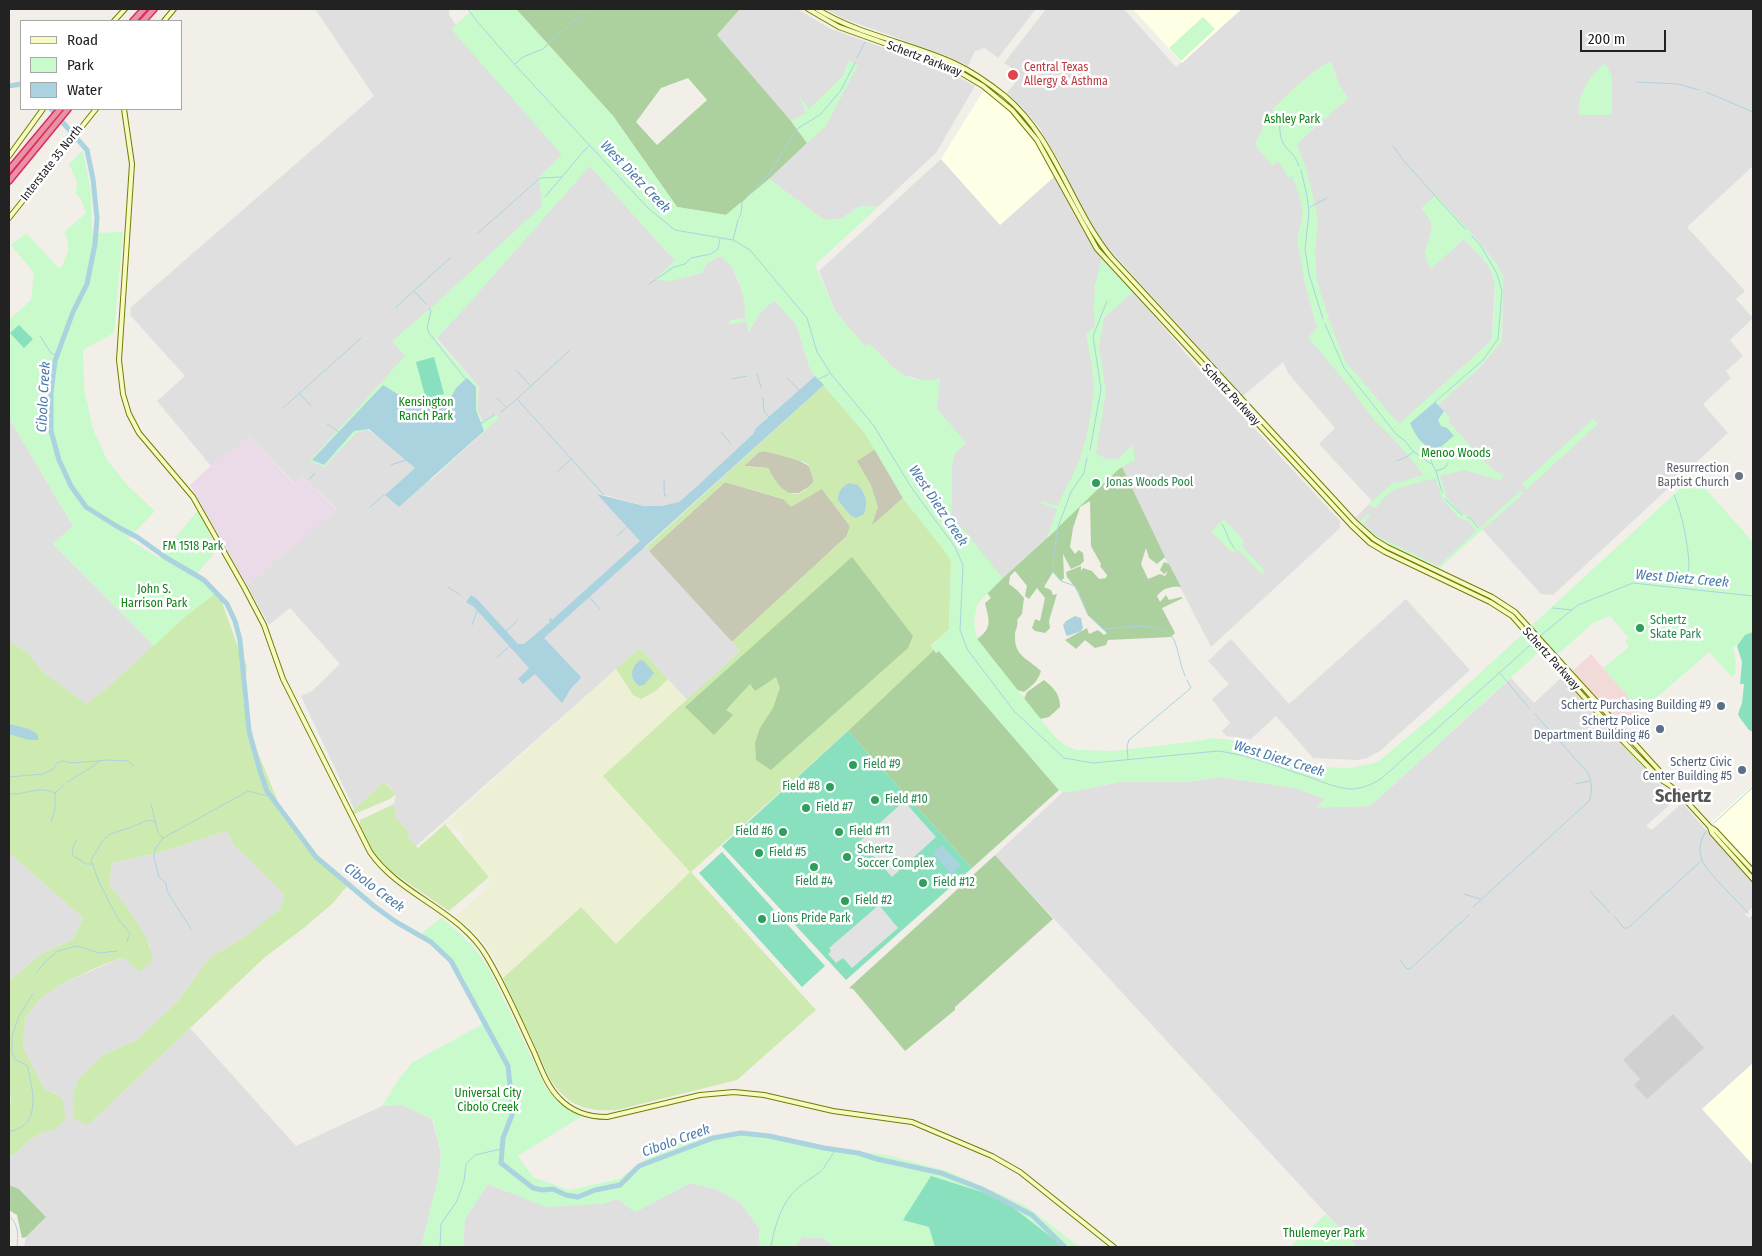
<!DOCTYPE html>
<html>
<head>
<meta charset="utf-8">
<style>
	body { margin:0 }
	#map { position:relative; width:1762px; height:1256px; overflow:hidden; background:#f2efe9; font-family:"Fira Sans Condensed",sans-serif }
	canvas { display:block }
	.frame { position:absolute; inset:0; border:10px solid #222; pointer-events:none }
	.legend { position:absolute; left:20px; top:20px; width:162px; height:90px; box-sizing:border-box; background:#fff; border:1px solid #a7a7a7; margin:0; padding:6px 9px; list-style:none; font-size:15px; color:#222 }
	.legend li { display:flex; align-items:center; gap:10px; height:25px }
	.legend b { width:25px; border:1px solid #a7a7a7 }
	.scale { position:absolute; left:1580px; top:30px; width:86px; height:22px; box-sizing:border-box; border:2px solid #222; border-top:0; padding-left:6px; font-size:15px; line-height:18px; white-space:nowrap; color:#222; -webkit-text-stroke:4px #fff; paint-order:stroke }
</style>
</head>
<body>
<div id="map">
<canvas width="1762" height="1256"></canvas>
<div class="frame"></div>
<ul class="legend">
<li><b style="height:6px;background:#f7fabf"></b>Road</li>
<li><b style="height:14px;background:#c8facc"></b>Park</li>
<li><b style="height:14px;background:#aad3df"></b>Water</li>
</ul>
<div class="scale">200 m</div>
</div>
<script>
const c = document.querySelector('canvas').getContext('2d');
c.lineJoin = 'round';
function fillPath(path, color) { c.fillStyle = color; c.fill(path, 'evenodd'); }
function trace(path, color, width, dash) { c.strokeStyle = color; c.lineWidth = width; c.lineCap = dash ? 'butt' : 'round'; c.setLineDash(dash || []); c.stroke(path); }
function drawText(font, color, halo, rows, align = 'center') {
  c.font = font + ' "Fira Sans Condensed",sans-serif'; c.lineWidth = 5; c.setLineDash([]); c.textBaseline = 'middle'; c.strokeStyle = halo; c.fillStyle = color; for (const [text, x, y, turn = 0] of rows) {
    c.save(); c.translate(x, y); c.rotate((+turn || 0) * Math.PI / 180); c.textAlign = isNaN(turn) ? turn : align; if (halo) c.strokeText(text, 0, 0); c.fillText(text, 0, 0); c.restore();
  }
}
fillPath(new Path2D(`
	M 315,9 L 449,9 L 449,15 L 456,25 L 451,29 L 572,146 L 675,261 L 655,280 L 707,263 L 720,256 L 728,261 L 734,271 L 744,295 L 746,318 L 729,321 L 747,321 L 749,331 L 761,312 L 774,300 L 796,324 L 809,366 L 815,376 L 756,428 L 753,434 L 693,491 L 679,502 L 661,506 L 644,506 L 609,496 L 598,494 L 740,651 L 687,700 L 640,648 L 416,846 L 409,839 L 408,831 L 396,818 L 394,804 L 396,794 L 385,782 L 354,809 L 301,696 L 312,691 L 340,664 L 290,608 L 269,625 L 247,585 L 337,509 L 302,476 L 295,484 L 250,437 L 230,453 L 228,451 L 211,466 L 157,401 L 185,376 L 130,315 L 131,307 L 374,96 ZM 429,329 L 479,387 L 477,409 L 486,430 L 431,480 L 389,443 L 350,419 Z
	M 740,9 L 797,9 L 831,29 L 940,68 L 975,86 L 936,153 L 878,207 L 860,206 L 841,219 L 824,220 L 769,179 L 807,143 L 791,121 L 717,35 Z
	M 824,9 L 1036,9 L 998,58 L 985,48 L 975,51 L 968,66 L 952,58 L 845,19 Z
	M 1046,9 L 1124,9 L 1176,67 L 1240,11 L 1239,9 L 1753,9 L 1753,166 L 1687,227 L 1745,291 L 1736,299 L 1753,318 L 1730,340 L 1743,356 L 1726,371 L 1731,378 L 1703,404 L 1728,433 L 1553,595 L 1541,594 L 1482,529 L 1439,568 L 1391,546 L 1364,527 L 1355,518 L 1372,501 L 1319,444 L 1335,428 L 1288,373 L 1283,362 L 1243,396 L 1109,249 L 1102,259 L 1095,287 L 1095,325 L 1133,292 L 1199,369 L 1340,521 L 1340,528 L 1211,647 L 1119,469 L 1047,538 L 1003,578 L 951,514 L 952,464 L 955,453 L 966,443 L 936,409 L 940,379 L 925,381 L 903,375 L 892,367 L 869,343 L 865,347 L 835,311 L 819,271 L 941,159 L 1000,225 L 1063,168 L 1039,127 L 1023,108 L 1007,93 L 1019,78 L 1019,73 L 1004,63 ZM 1331,61 L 1338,83 L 1348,98 L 1273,165 L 1255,145 L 1264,126 L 1276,106 L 1318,69 ZM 1421,208 L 1475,237 L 1498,266 L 1503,278 L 1502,341 L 1481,366 L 1438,405 L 1450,418 L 1424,475 L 1407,453 L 1389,434 L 1490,342 L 1492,337 L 1495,283 L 1491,271 L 1485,261 L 1464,239 L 1429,265 L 1425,253 L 1432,229 L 1432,224 L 1429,216 Z
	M 9,418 L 73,526 L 53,544 L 154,646 L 106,689 L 86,705 L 44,673 L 26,651 L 9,641 Z
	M 1406,599 L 1470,670 L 1380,751 L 1367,758 L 1358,760 L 1313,758 L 1276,716 L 1251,739 L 1226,736 L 1222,731 L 1230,723 L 1212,699 L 1229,684 L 1208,661 L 1231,639 L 1289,704 Z
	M 1562,677 L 1661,786 L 1676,799 L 1646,826 L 1652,830 L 1682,803 L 1753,882 L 1753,907 L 1745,914 L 1749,918 L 1753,915 L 1753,1063 L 1703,1109 L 1753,1165 L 1753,1247 L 1357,1247 L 995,855 L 1063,792 L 1075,791 L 1119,782 L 1185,782 L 1221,777 L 1295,788 L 1325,799 L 1317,807 L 1370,806 L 1511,678 L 1534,703 Z
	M 227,831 L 235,847 L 245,855 L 284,894 L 284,899 L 281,909 L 243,938 L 209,958 L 178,1001 L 137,1040 L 103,1055 L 88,1125 L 190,1028 L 296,1146 L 382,1106 L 402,1105 L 432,1119 L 441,1153 L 439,1175 L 421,1247 L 24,1247 L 26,1237 L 46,1217 L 19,1189 L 9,1185 L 9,1157 L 18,1152 L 29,1140 L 41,1133 L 54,1130 L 58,1094 L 45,1090 L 23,1047 L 25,1018 L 42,997 L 63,983 L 121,958 L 126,959 L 151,948 L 136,921 L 109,884 L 112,863 L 158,853 Z
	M 9,853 L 83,918 L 73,939 L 40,955 L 9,981 Z
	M 690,1183 L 716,1189 L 741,1203 L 759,1228 L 760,1247 L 463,1247 L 465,1219 L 488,1184 L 505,1191 L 581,1204 L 601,1204 L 618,1199 L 635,1212 Z
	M 802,1237 L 823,1238 L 835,1247 L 795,1247 Z`), '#e0dfdf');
fillPath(new Path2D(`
	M 1591,654 L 1641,711 L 1623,727 L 1573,671 Z`), '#f2dad9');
fillPath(new Path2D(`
	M 250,437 L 294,484 L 302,476 L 337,510 L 247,585 L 190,485 L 228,450 L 230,453 Z`), '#ebdbe8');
fillPath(new Path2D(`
	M 1133,9 L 1239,9 L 1240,10 L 1182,63 Z
	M 985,92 L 1004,106 L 1022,125 L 1041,151 L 1054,177 L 1000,225 L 941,159 L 982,93 Z
	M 1753,785 L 1753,866 L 1712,822 Z
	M 1753,1063 L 1753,1165 L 1702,1109 Z`), '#ffffe5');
fillPath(new Path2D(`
	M 1673,1014 L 1704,1048 L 1647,1099 L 1634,1085 L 1640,1079 L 1623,1060 Z`), '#d0d0d0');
fillPath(new Path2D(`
	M 875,449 L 903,498 L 872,526 L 856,461 Z
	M 765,451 L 796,459 L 809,466 L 814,481 L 810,486 L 799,493 L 788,493 L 776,484 L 768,468 L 744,466 L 759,452 Z
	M 725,482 L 783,499 L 822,489 L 850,526 L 847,536 L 732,642 L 649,551 Z`), '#c7c7b4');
fillPath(new Path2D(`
	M 616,669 L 633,695 L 656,691 L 668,679 L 687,700 L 690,872 L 616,944 L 581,907 L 503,978 L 490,951 L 481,939 L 456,916 L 488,887 L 484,887 L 492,879 L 463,849 L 465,844 L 461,833 L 449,824 L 445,824 Z`), '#eef0d5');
fillPath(new Path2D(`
	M 824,385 L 864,432 L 875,449 L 857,461 L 871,485 L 878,507 L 872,525 L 903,498 L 947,554 L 951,562 L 949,630 L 931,645 L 935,650 L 848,731 L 691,872 L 816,1010 L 737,1080 L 617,1110 C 585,1112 568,1106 550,1079 L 503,978 L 581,907 L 616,944 L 690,872 L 603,776 L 740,651 L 732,642 L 847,536 L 850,526 L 822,489 L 791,507 L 783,499 L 725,482 L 649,551 L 646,547 ZM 765,451 L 804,462 L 809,465 L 814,481 C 794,507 779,489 768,468 L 744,466 L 759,452 Z
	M 218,591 L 239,650 L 247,666 L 243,701 L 254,743 L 283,814 L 300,840 L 318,860 L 348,885 L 333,903 L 305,927 L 264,958 L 88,1125 L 74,1119 L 73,1094 L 80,1077 L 103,1055 L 137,1040 L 178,1001 L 209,958 L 243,938 L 280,909 L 284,899 L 284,894 L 245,855 L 235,847 L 227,831 L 158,853 L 112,863 L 109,884 C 126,907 149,932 153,961 L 139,972 L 126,959 L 121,958 L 100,966 L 63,983 L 42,997 L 25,1018 L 23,1047 L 45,1090 C 66,1096 64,1101 65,1120 L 54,1130 L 41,1133 L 29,1140 L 18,1152 L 9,1157 L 9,1105 L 11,1102 L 9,1092 L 9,981 L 40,955 L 73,939 L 83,918 L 9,853 L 9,641 L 26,651 L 44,673 L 86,704 L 106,689 L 182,619 Z
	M 640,648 L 668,679 L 656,691 L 641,699 L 633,695 L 616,669 Z
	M 384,782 L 396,794 L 390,799 L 357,813 L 354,814 L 352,811 Z
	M 394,804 L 396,818 L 408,831 L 409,839 L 418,848 L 445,824 L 489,877 L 449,911 L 392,872 L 391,873 C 380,862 357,835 360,820 Z`), '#cdebb0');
fillPath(new Path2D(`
	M 516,9 L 740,9 L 717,35 L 791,121 L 807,143 L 769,179 L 726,215 L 677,207 L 613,116 ZM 688,78 L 707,100 L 657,145 L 636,122 L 661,88 Z
	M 1134,453 L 1136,460 L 1122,467 L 1165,557 L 1157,564 L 1149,558 L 1146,548 L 1141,564 L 1148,579 L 1160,574 L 1165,576 L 1168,571 L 1164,574 L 1160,570 L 1164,562 L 1169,564 L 1181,587 C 1171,586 1163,588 1157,596 L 1160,602 L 1166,595 L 1169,600 L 1181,597 L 1183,598 L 1162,608 L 1175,633 L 1171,637 L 1108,640 L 1106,645 L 1095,648 L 1085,640 L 1076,649 L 1065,640 L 1087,628 L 1089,634 L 1098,630 L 1104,635 L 1107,633 L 1088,615 L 1078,591 L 1067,577 L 1066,572 L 1081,566 L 1081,571 L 1083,568 L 1092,571 L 1099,579 L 1106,578 L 1107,575 L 1100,566 L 1101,564 L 1091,546 L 1090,501 L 1080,507 L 1073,528 L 1070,547 L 1075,554 L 1079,550 L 1083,553 L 1084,561 L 1080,565 L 1071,569 L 1063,554 L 1064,578 L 1061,581 L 1053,572 L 1044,587 L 1051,590 L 1053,595 L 1057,594 L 1049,621 L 1050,628 L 1045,633 L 1035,631 L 1032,628 L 1035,619 L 1040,621 L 1045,598 L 1037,588 L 1029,599 L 1025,596 L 1027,586 L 1015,571 L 1010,576 L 1009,584 L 1018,591 L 1024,598 L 1022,614 L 1017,620 C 1019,626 1015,629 1015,635 C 1014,656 1027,658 1041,671 C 1038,681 1032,686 1024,692 L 1017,690 L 977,639 C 993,628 989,620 985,603 L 991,598 L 987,593 L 977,604 L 920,480 L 951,514 L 1003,578 L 1057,529 L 1092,484 Z
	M 852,557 L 913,636 L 908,648 L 771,770 L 756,760 L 755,743 L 760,728 L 773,708 L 780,688 L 776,677 L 755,691 L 750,684 L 726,710 L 733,715 L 714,735 L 685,707 Z
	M 934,650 L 936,653 L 939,651 L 1059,790 L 972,868 L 848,731 Z
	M 1044,680 C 1054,688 1060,694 1060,707 L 1049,717 L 1040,719 L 1024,699 L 1027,692 Z
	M 995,855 L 1053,919 L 955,1007 L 955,1010 L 905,1051 L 853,989 L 849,988 Z
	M 9,1185 L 19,1189 L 46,1217 L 26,1237 L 22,1238 L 17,1215 L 9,1210 Z`), '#add19e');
fillPath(new Path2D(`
	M 474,9 L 516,9 L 613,116 L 677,207 L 726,215 L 769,179 L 824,220 L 841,219 L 860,206 L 878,207 L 815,265 L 835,311 L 865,346 L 869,343 C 892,367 903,385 940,379 L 937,409 L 966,443 L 955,453 L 952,464 L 951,514 L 1003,578 L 977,604 L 974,622 L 977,639 L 1055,737 L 1065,745 L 1076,750 L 1113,751 L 1191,742 L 1213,738 L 1231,740 L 1320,767 L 1351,768 L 1378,762 L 1441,709 L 1694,476 L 1753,542 L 1753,632 C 1744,635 1741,645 1733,647 L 1736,662 L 1735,674 L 1732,677 L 1709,652 L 1641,711 L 1603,668 L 1629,647 L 1625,642 L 1629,638 L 1610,616 L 1593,623 L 1558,654 L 1553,649 L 1540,651 L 1370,806 L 1316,808 L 1325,799 L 1295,788 L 1221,777 L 1185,782 L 1119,782 L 1075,791 L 1063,792 L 1059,790 L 939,651 L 936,653 L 931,646 L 949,629 L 951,562 L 947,554 L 903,498 L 864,432 L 815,376 L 809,366 L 796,324 L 774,300 L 761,312 L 748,332 L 747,321 L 729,325 L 729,321 L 746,318 C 744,296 740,269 720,256 L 707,263 L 702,273 L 671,281 L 654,280 L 675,261 L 590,166 L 457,317 C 449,323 444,332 436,339 L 478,386 L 477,409 L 482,422 L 497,415 L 499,418 L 399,507 L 385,495 L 415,468 L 369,429 L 356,433 L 324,467 L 310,461 L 405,356 L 392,341 L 433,306 L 542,206 L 539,176 L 562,155 L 451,29 Z
	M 1203,17 L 1215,29 L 1181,61 L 1169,48 Z
	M 848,61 L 858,65 L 826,126 L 807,143 L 791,121 L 806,113 L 798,95 L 809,109 L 843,76 Z
	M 1331,61 L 1338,83 L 1348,98 L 1297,144 L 1307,171 L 1318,219 L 1315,252 L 1317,281 L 1330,322 L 1345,361 L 1399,424 L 1490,342 L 1492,337 C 1493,317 1499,286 1490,269 C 1484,258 1473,248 1464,239 L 1431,269 C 1414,241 1447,235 1421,208 L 1436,195 L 1475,237 L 1498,266 L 1503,278 L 1502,341 L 1481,366 L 1438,405 L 1450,418 L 1448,421 L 1491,468 L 1504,476 L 1500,480 L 1464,470 L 1440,476 L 1447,498 L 1462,514 L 1469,516 L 1480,528 L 1520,491 L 1523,494 L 1438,569 C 1411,555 1380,545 1359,522 L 1367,515 L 1371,514 L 1363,524 L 1379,537 L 1438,566 L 1476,531 L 1467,520 L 1459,518 L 1443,500 L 1435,478 L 1396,489 L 1388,494 L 1375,508 L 1368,505 L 1395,481 L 1397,483 L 1423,475 L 1423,474 L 1395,440 L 1374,420 L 1353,391 L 1308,337 L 1318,327 L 1315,322 L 1305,284 L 1297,239 L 1303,214 L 1299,195 L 1292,176 L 1289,178 L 1278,161 L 1272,165 L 1255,145 C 1261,135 1264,123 1271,113 C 1281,97 1314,70 1331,61 Z
	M 1605,63 L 1612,76 L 1612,115 L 1579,115 C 1578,92 1589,77 1605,63 Z
	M 83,150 L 91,192 L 92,233 L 123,232 L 114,333 L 83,350 L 84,388 L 93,429 L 107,460 L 129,487 L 155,511 L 128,539 L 159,558 L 198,510 L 217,550 L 194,577 L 218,591 L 182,619 L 154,646 L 53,544 L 73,526 L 9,418 L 9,320 L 31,300 L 34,273 L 11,245 L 26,233 L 60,269 C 67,257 72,245 64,232 L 86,213 L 82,201 L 76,194 L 77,182 L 69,164 Z
	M 1102,259 L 1133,292 L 1104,318 L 1099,347 L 1106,391 L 1096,454 L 1108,459 L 1118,459 L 1132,445 L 1136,460 L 1119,469 L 1047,538 L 1057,509 L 1041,503 L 1041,501 L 1058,506 C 1063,492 1071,481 1076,468 C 1085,448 1092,415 1093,393 C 1094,373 1090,354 1086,335 L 1095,325 C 1092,302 1095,281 1102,259 Z
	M 1593,419 L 1598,424 L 1526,490 L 1522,484 Z
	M 1224,519 L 1244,541 L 1242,546 L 1265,571 L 1261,574 L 1238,549 L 1233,553 L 1211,532 Z
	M 441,918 C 461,933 474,946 488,967 L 546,1088 L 560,1104 L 582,1116 L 518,1156 L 533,1177 L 569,1190 L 619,1179 L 644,1160 L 657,1153 L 670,1141 L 726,1134 L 799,1140 L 836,1149 L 887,1155 L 947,1171 L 989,1189 L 1026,1206 L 1076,1244 L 1083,1247 L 835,1247 L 823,1238 L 802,1237 L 795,1247 L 760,1247 L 759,1228 L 741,1203 L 716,1189 L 690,1183 L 635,1212 L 618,1199 L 601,1204 L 546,1207 L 488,1184 L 465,1219 L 463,1247 L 421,1247 L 439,1175 L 441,1153 L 433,1119 L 402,1105 L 382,1106 L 400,1077 L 413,1062 L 485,1023 L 464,978 L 443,951 L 422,933 Z
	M 1326,1214 L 1357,1247 L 1290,1247 Z`), '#c8facc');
fillPath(new Path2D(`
	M 19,325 L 33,339 L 24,348 L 10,333 Z
	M 434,357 L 444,394 L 426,399 L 416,362 Z
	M 1753,632 L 1753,732 L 1749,730 L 1740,718 L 1738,714 L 1742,703 L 1744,684 L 1740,684 L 1742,662 L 1737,646 L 1745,635 Z
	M 848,731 L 972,868 L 846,980 L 722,846 Z
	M 722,852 L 825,966 L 802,987 L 699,873 Z
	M 931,1176 L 982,1192 L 1011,1206 L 1064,1247 L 935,1247 L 929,1227 L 903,1220 Z`), '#88e0be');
fillPath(new Path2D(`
	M 904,801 L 936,837 L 892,877 L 860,841 Z
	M 879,905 L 898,928 L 852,968 L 843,958 L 836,963 L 828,954 L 831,951 L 829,948 Z`), '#e2e2e2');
fillPath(new Path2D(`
	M 815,376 L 824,385 L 544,638 L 581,677 C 579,681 576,683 572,687 C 568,692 566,698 562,703 L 535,674 L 523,684 L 518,679 L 529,668 L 474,607 L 466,602 L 471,595 L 477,599 L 518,644 L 524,644 L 550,622 L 549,619 L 551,618 L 552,620 L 640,541 L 597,494 L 644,506 L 661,506 L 679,502 L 693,490 L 753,434 L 756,428 Z
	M 467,378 L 476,387 L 476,410 L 484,431 L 399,507 L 385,495 L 415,468 L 369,429 L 354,431 L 324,465 L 312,460 L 383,385 L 404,398 L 414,398 L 425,405 L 450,399 L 456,388 Z
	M 1435,402 L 1444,411 L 1438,420 L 1441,426 L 1447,428 L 1454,436 C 1449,439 1444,446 1438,448 C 1425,452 1414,433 1410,423 Z
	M 849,483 L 858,485 C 866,494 868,502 864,514 L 856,518 L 850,515 L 838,500 C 838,491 842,487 849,483 Z
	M 1075,616 L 1081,618 L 1083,628 L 1081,631 L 1068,636 L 1066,635 L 1063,625 L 1066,621 Z
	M 640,660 L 644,661 L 654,673 L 644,685 L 639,686 C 629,678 630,668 640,660 Z
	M 9,724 L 29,729 L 37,734 L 39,740 L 29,740 L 9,734 Z
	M 942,845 L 961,866 L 951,874 L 933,853 Z`), '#aad3df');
trace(new Path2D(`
	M 468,9 L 475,19 L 515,65 L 648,208 L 675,230 L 733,240 L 750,250 L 807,318 L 817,352 L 831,374 L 874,426 L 911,487 L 955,547 L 963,565 L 960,630 L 967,649 L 1014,711 L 1064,758 L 1093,763 L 1218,751 C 1250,755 1281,768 1312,778 C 1325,783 1339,789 1353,789 C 1364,788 1373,784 1382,778 L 1537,639
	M 857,58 L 865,42
	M 515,64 L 523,57 L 543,49 L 587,9
	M 1637,82 L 1678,84 L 1699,90
	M 1706,92 L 1753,112
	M 1280,113 C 1280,124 1278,137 1285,146 C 1292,155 1294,153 1299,166
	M 1393,146 L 1404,161 L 1465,229
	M 1301,170 L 1307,196 L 1309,213 L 1305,249 L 1309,274 L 1323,319
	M 545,197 L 582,153 L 589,146
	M 1310,207 L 1327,198
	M 739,218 L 741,214 L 742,202 L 769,174 L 797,129 L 821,114 L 841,90 L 855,63
	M 478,233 L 540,178 L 561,177
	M 733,240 L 738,220
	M 649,284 L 674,267 L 685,264 L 691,258 L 711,254 L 718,249 L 720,239
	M 415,292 L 426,304
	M 396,307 L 450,258
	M 429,308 L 431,311 L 427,328 L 429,333 L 467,381
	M 1325,324 L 1344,368 L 1396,434 L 1405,441 L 1413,451 L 1431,464
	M 40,336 L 51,353 L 57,356
	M 517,371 L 530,385
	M 757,374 L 761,387
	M 787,378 L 799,390
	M 732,379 L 747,376
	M 819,379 L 829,374
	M 300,394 L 311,406
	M 497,398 L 506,407
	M 518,398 L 569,351
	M 763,398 L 764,411 L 769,417
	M 1435,402 L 1483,360 L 1498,339 L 1502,291 L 1497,274 L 1492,265 L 1481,246 L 1472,236
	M 283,408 L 361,338
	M 501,412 L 517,399 L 604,495
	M 480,423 L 482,423 L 494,415
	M 327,424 L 339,432
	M 721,432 L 731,444
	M 1432,447 L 1431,460 L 1433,466
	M 1090,450 L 1101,389 L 1093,336 L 1107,301
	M 1460,455 L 1471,450
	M 1087,458 L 1084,473 L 1071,492 L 1058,527 L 1054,553 L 1053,572 L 1061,581 L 1075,586 L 1088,615 L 1103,629 C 1122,628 1166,619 1175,642 C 1179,653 1180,665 1185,676
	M 1397,461 L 1408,456 L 1413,452
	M 391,465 L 406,460
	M 1434,467 L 1436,471 L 1442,492
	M 1436,471 L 1445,468 L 1448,463
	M 557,472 L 571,459
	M 310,479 L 315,473
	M 664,479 C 665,485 663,490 665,496 L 667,496
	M 1674,495 C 1682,513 1688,544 1689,564 C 1689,571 1686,580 1686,587
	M 1445,499 L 1462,515
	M 370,507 L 384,495
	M 1467,517 L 1470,518 L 1478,528
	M 1222,524 C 1227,532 1228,541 1235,549
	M 617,536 L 628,526
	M 448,587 L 460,595
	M 589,597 L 600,609
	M 1553,608 L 1572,610
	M 472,625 L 477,611
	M 506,631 L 517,621
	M 1540,636 L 1578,605 L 1633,583 L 1753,596
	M 497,657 L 510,646
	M 1499,672 L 1529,708
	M 1128,759 L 1127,746 L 1129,740 L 1191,688 L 1187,680
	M 9,777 L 43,774 L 53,769 L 57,763 L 63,761 L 72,763 L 109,760 L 128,761 L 134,766
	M 68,782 C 79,774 90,769 100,761
	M 1575,784 L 1589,781
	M 9,794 C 28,795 36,785 55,793 L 64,785
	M 151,804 L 158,833 L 163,838 L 248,791 L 272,797
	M 51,822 L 55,809 L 55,793
	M 1714,823 L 1753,787
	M 1707,830 C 1700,838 1698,850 1702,860 C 1707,873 1738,901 1748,913
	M 163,838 L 155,849 L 154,858 L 159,877 L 166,883 L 167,891 L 191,929
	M 76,840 L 72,851 L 73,856 L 86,864 L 91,864
	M 1590,891 L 1610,913
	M 1464,894 L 1480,899
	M 1473,907 L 1589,801 C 1593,790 1592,783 1588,773 L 1535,714
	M 1614,916 L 1624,928 L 1628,928 L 1702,860
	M 1751,917 L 1753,919
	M 127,942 L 130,933 L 118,919 L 99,882 L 91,860 L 104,839 L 110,834 L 132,827 L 148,820 L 156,822
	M 1400,960 L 1407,969 L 1410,969 L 1469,915
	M 37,972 L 46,961 L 58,951 L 77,946 L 99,953 L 117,951
	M 9,1130 L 13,1131 C 18,1129 24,1126 27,1122 C 38,1109 31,1080 27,1065 L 16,1060 L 12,1053 L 12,1036 L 19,1016 L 33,994
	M 823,1169 L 836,1149
	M 9,1216 C 19,1224 18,1235 17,1247
	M 440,1247 L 441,1224 L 457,1201 L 464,1181 L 466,1164 L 475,1155 L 501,1149
	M 771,1247 C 774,1228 782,1200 799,1187 C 806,1181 814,1177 821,1171`), '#aad3df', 1);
trace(new Path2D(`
	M 9,86 L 21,84
	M 51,109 L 87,150 L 93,179 L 97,218 L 95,244 L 87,284 L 73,312 L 55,361 L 51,393 L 51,431 L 59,460 L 71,486 L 86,507 L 118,527 L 137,537 L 165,557 L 204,580 L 227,604 L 235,621 L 240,640 L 249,731 L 260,771 L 267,791 L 316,857 L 374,906 L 396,922 L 431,942 L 451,961 L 508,1066 L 512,1104 L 512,1115 L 503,1138 L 501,1163 L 533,1188 L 543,1190 L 553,1189 L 566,1195 L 578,1197 L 595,1190 L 620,1185 L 639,1166 L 713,1138 L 741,1133 L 769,1136 L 824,1148 L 858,1153 L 877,1159 L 941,1173 L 982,1189 L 1032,1215 L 1065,1247`), '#aad3df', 5);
const secondary = new Path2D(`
	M 808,9 L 839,27 L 951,67 L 983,86 L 1012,110 L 1037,140 L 1097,249 L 1351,525 L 1370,543 L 1385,552 L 1490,602 L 1512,616 L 1623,741 L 1661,780 L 1668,784 L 1678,792 L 1710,827 L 1715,830 L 1753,871
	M 817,9 C 859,35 910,43 954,63 C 973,72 990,84 1005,96 C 1056,139 1070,207 1111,257 L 1355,522 L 1374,539 L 1387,547 L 1492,597 L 1515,612 L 1665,777 L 1668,784
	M 114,21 L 125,9
	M 164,21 L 174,9
	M 124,109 L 132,164 L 119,360 L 123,394 L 129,414 L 139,433 L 193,497 L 244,587 L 264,625 L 283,679 L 370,852 C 400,896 460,910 487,957 C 505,987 519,1020 534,1052 C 541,1068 547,1086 559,1098 C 572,1112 589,1117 607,1117 L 700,1095 L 734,1092 L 764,1095 L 833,1111 L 912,1122 L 992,1156 L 1020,1172 L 1114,1247
	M 9,156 L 43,109
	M 9,218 L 96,109
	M 1710,827 L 1712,833 L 1753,879`);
const highway = new Path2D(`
	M 133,21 L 144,9
	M 143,21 L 154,9
	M 9,170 L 60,109
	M 9,181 L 68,109`);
trace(secondary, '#707d05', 6);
trace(highway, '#dc2a67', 8);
trace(secondary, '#f7fabf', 4);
trace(highway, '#e892a2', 5);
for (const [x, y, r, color] of [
	[1013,75,6,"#e0444e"],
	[1739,476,5,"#6b7280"],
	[1096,483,5,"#2e9e5b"],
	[1640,628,5,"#2e9e5b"],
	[1721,706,5,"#5c6f8a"],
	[1660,729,5,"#5c6f8a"],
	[853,765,5,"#2e9e5b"],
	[1742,770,5,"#5c6f8a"],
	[830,787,5,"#2e9e5b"],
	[875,800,5,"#2e9e5b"],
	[806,808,5,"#2e9e5b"],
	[783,832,5,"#2e9e5b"],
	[839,832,5,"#2e9e5b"],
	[759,853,5,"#2e9e5b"],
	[847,857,5,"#2e9e5b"],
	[814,867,5,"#2e9e5b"],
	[923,883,5,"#2e9e5b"],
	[845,901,5,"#2e9e5b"],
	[762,919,5,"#2e9e5b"]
]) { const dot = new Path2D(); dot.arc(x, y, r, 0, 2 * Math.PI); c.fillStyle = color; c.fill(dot); trace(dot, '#fff', 2); }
drawText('12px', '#222', '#fff', [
	["Schertz Parkway",924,59,21],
	["Interstate 35 North",52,163,-52],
	["Schertz Parkway",1231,395,47],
	["Schertz Parkway",1551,659,48]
]);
drawText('12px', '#be3a42', '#fff', [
	["Central Texas",1024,68],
	["Allergy & Asthma",1024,82]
], 'left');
drawText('12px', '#0c8416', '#fff', [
	["Ashley Park",1292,120],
	["Kensington",426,403],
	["Ranch Park",426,417],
	["Menoo Woods",1456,454],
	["FM 1518 Park",193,547],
	["John S.",154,590],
	["Harrison Park",154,604],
	["Universal City",488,1094],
	["Cibolo Creek",488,1108],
	["Thulemeyer Park",1324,1234]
]);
drawText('12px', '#5b616d', '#fff', [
	["Resurrection",1729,469],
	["Baptist Church",1729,483]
], 'right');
drawText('12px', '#27864d', '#fff', [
	["Jonas Woods Pool",1106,483],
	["Schertz",1650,621],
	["Skate Park",1650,635],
	["Field #9",863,765],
	["Field #8",820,787,"right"],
	["Field #10",885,800],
	["Field #7",816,808],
	["Field #6",773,832,"right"],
	["Field #11",849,832],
	["Schertz",857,850],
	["Soccer Complex",857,864],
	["Field #5",769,853],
	["Field #4",814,882,"center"],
	["Field #12",933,883],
	["Field #2",855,901],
	["Lions Pride Park",772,919]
], 'left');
drawText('12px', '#4e5e75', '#fff', [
	["Schertz Purchasing Building #9",1711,706],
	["Schertz Police",1650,722],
	["Department Building #6",1650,736],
	["Schertz Civic",1732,763],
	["Center Building #5",1732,777]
], 'right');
drawText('italic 14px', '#4a7aab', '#fff', [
	["West Dietz Creek",635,177,46],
	["Cibolo Creek",44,397,-87],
	["West Dietz Creek",938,506,56],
	["West Dietz Creek",1682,579,5],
	["West Dietz Creek",1279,759,17],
	["Cibolo Creek",374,888,37],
	["Cibolo Creek",676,1141,-20]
]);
drawText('bold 18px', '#555', '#fff', [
	["Schertz",1683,797]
]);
</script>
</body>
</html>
